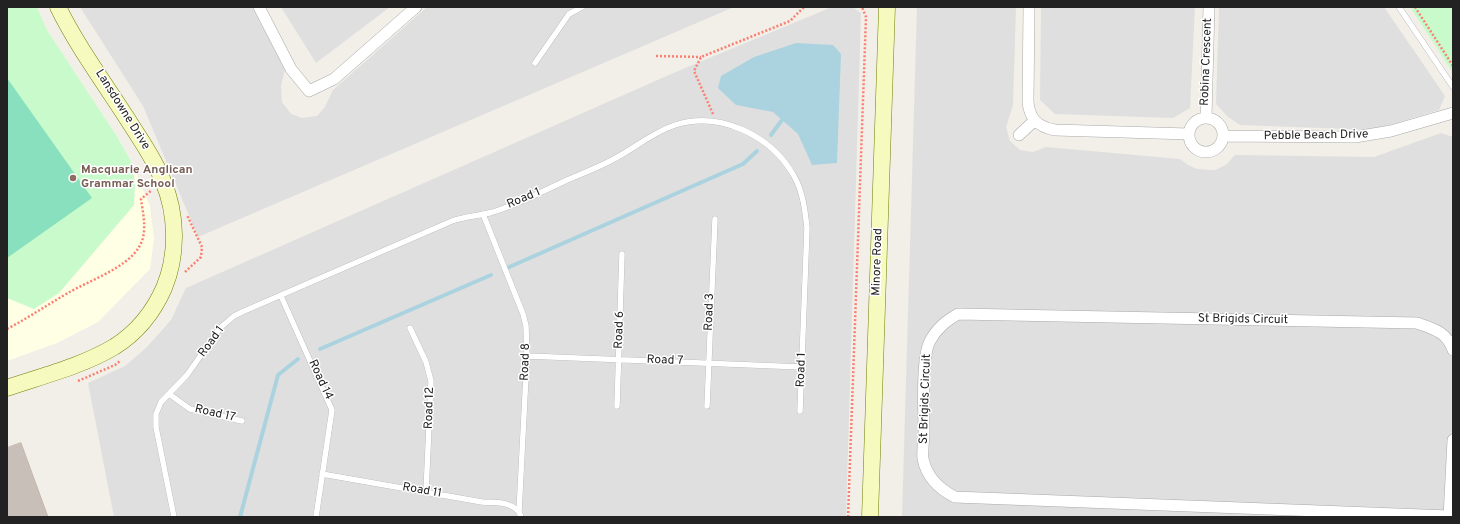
<!DOCTYPE html>
<html>
<head>
<meta charset="utf-8">
<style>
	body { margin:0 }
	#map { position:relative; width:1460px; height:524px; overflow:hidden; background:#f2efe9; font-family:Overpass,sans-serif }
	canvas { display:block }
	.frame { position:absolute; inset:0; border:8px solid #222; pointer-events:none }
</style>
</head>
<body>
<div id="map">
<canvas width="1460" height="524"></canvas>
<div class="frame"></div>
</div>
<script>
const c = document.querySelector('canvas').getContext('2d');
c.lineJoin = 'round';
function fillPath(path, color) { c.fillStyle = color; c.fill(path, 'evenodd'); }
function trace(path, color, width, dash) { c.strokeStyle = color; c.lineWidth = width; c.lineCap = dash ? 'butt' : 'round'; c.setLineDash(dash || []); c.stroke(path); }
function drawText(font, color, halo, rows, align = 'center') {
  c.font = font + ' Overpass,sans-serif'; c.lineWidth = 3; c.setLineDash([]); c.textBaseline = 'middle'; c.strokeStyle = halo; c.fillStyle = color; for (const [text, x, y, turn = 0] of rows) {
    c.save(); c.translate(x, y); c.rotate((+turn || 0) * Math.PI / 180); c.textAlign = isNaN(turn) ? turn : align; if (halo) c.strokeText(text, 0, 0); c.fillText(text, 0, 0); c.restore();
  }
}
fillPath(new Path2D(`
	M 80,7 L 252,7 L 285,69 L 281,86 L 282,102 L 291,114 L 302,118 L 317,116 L 325,107 L 333,90 L 427,7 L 734,7 L 198,237 L 143,106 Z
	M 281,7 L 390,7 L 316,63 Z
	M 832,7 L 852,7 L 861,13 L 846,517 L 114,517 L 88,383 L 125,366 L 146,348 L 171,320 L 186,288 L 678,71 Z
	M 917,7 L 1016,7 L 1013,105 L 1006,127 L 1010,141 L 1020,150 L 1033,152 L 1046,147 L 1180,159 L 1188,165 L 1197,169 L 1215,170 L 1226,165 L 1235,155 L 1374,157 L 1441,133 L 1453,137 L 1453,517 L 902,517 Z
	M 1041,7 L 1195,7 L 1190,108 L 1173,118 L 1055,114 L 1040,100 Z
	M 1219,7 L 1384,7 L 1445,96 L 1439,110 L 1373,130 L 1240,125 L 1228,117 L 1216,104 Z`), '#e0dfdf');
fillPath(new Path2D(`
	M 7,7 L 37,7 L 47,30 L 118,138 L 131,161 L 150,206 L 154,238 L 150,269 L 98,322 L 57,343 L 7,361 Z`), '#ffffe5');
fillPath(new Path2D(`
	M 7,7 L 37,7 L 47,30 L 118,138 L 131,161 L 135,182 L 134,205 L 59,293 L 34,309 L 7,298 Z
	M 1410,7 L 1453,7 L 1453,73 Z`), '#c8facc');
fillPath(new Path2D(`
	M 7,78 L 92,198 L 7,258 Z`), '#88e0be');
fillPath(new Path2D(`
	M 796,43 L 833,45 L 841,54 L 837,163 L 812,165 L 798,134 L 773,112 L 736,105 L 718,88 L 721,76 L 754,57 Z`), '#aad3df');
trace(new Path2D(`
	M 771,135 L 785,116
	M 507,268 L 743,164 L 757,151
	M 320,349 L 491,275
	M 240,517 L 278,375 L 298,359`), '#aad3df', 4);
const building = new Path2D(`
	M 21,443 L 48,517 L 7,517 L 7,448 Z`);
fillPath(building, '#c7bfb8');
trace(building, '#c4b6ab', 1);
const lane = new Path2D(`
	M 1399,7 L 1453,87
	M 535,63 L 569,14 L 582,7
	M 483,214 L 523,314 L 526,326 L 527,356 L 519,512 L 521,517
	M 281,296 L 332,410 L 316,517
	M 410,328 L 426,362 L 431,381 L 426,492
	M 527,356 L 802,367
	M 169,394 L 190,409 L 242,421
	M 617,406 L 622,254
	M 707,406 L 715,219
	M 322,474 L 482,502 C 496,503 509,501 519,512
	M 174,517 L 156,427 L 156,414 L 161,402 L 187,375 L 220,328 L 234,316 L 242,312 L 452,221 C 465,216 479,216 493,212 C 518,204 541,192 565,181 C 581,174 597,168 612,160 C 634,149 651,133 675,125 C 720,111 771,135 794,176 C 803,192 805,210 807,228 L 800,411`);
const street = new Path2D(`
	M 259,7 L 291,69 L 309,91 L 334,79 L 416,7
	M 1029,7 L 1028,101 C 1029,119 1038,127 1055,130 L 1189,134
	M 1206,118 L 1209,7
	M1189 135a17 17 0 1 1 34 0a17 17 0 1 1-34 0Z
	M 1019,135 L 1034,121
	M 1223,136 L 1355,137 L 1391,131 L 1453,113
	M 1449,516 L 955,497 C 939,489 927,478 923,459 C 922,451 924,440 924,432 C 924,411 921,358 930,341 C 937,328 946,321 958,314 L 1417,323 C 1434,329 1447,332 1453,350
	M 1449,517 L 1453,440`);
const secondary = new Path2D(`
	M 7,388 C 42,376 82,366 114,347 C 138,332 153,313 164,288 C 178,255 177,214 163,181 C 155,160 142,142 130,123 C 106,85 78,48 58,7
	M 870,517 L 887,7`);
trace(lane, '#a9a9a9', 6);
trace(street, '#a9a9a9', 12);
trace(secondary, '#707d05', 17);
trace(new Path2D(`
	M 1415,7 L 1453,66
	M 656,56 L 701,57
	M 713,114 L 694,71 L 701,57 L 790,21 L 804,7
	M 185,272 L 201,257 L 202,247 L 187,215
	M 7,329 C 28,318 47,305 68,293 C 88,281 127,268 139,247 C 148,233 143,214 141,199 L 152,190
	M 78,381 L 115,365 L 120,361
	M 848,517 L 866,17 L 862,7`), '#fa8072', 2.5, [2, 2]);
trace(lane, '#fff', 5.5);
trace(street, '#fff', 11);
trace(secondary, '#f7fabf', 16);
for (const [x, y, r, color] of [
	[73,178,4,"#8d6e63"]
]) { const dot = new Path2D(); dot.arc(x, y, r, 0, 2 * Math.PI); c.fillStyle = color; c.fill(dot); trace(dot, '#fff', 1.5); }
drawText('12px', '#222', '#fff', [
	["Robina Crescent",1207,62,-88],
	["Lansdowne Drive",122,110,58],
	["Pebble Beach Drive",1316,136,-1],
	["Road 1",524,199,-23],
	["Minore Road",878,262,-88],
	["Road 3",710,312,-88],
	["St Brigids Circuit",1243,320,1],
	["Road 6",620,330,-88],
	["Road 1",212,342,-54],
	["Road 7",665,361,2],
	["Road 8",526,362,-88],
	["Road 1",802,370,-88],
	["Road 14",320,380,65],
	["St Brigids Circuit",926,399,-88],
	["Road 12",430,408,-88],
	["Road 17",215,414,13],
	["Road 11",422,491,10]
]);
drawText('bold 12px', '#785e54', '#fff', [
	["Macquarie Anglican",81,171],
	["Grammar School",81,185]
], 'left');
</script>
</body>
</html>
